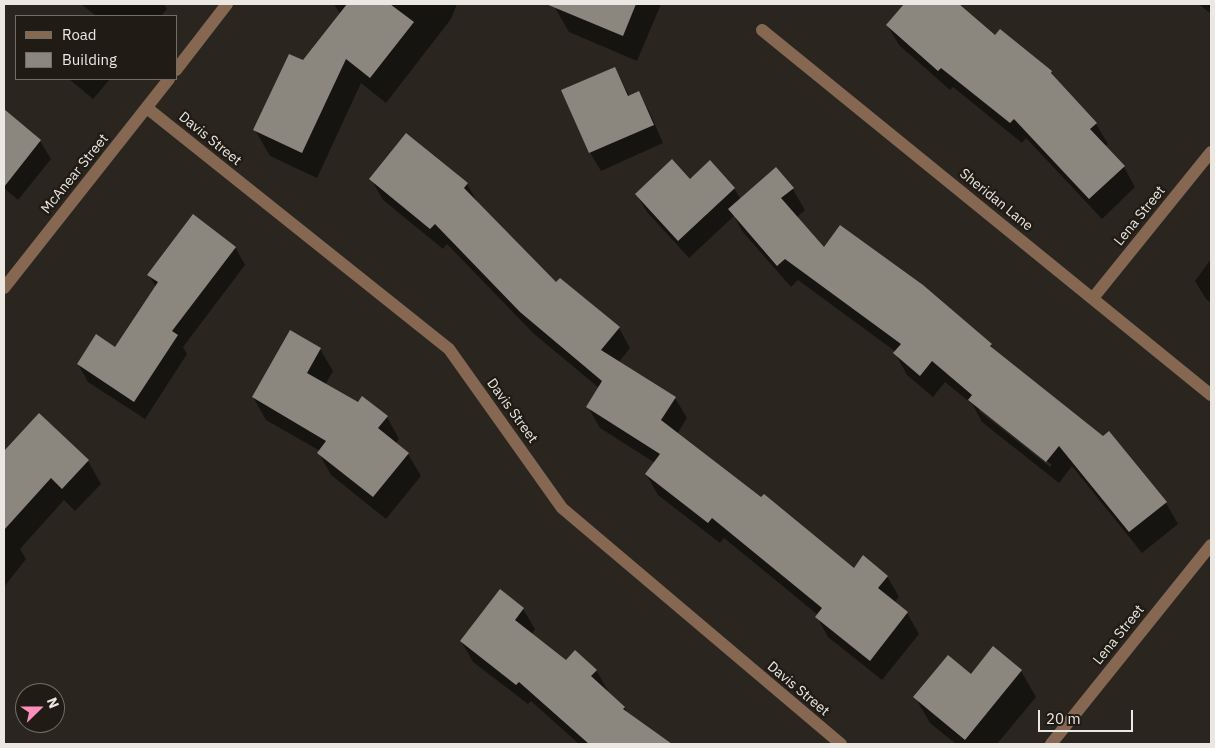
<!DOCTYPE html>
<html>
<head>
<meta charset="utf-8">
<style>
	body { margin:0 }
	#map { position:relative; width:1215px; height:748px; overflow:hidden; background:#2a261f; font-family:"IBM Plex Sans",sans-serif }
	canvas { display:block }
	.frame { position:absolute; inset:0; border:5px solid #ebe8e3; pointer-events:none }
	.legend { position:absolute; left:15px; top:15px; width:162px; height:65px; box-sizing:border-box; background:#201c15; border:1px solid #716e67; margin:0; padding:6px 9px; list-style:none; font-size:15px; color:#ebe8e3 }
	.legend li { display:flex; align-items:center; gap:10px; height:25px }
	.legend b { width:25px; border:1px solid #716e67 }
	.north { position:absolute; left:15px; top:683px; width:50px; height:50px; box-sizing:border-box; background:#201c15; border:1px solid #716e67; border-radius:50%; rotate:68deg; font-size:14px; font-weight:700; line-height:20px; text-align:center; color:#ebe8e3 }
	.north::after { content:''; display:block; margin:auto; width:18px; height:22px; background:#fe8ebb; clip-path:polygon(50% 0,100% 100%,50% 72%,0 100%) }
	.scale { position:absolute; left:1038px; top:710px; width:95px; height:22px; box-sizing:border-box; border:2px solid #ebe8e3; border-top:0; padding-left:6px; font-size:15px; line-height:18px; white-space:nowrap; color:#ebe8e3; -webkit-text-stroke:4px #201c15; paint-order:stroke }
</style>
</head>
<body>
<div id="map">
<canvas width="1215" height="748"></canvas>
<div class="frame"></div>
<ul class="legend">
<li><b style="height:6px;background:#866852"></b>Road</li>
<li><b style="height:14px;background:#8c877e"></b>Building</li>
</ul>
<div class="north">N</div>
<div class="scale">20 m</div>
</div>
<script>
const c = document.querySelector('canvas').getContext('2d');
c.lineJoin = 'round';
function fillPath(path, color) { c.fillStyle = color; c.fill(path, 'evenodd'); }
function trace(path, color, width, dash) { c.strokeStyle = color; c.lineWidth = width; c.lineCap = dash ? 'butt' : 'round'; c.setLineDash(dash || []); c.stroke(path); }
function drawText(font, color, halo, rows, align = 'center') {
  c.font = font + ' "IBM Plex Sans",sans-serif'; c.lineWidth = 5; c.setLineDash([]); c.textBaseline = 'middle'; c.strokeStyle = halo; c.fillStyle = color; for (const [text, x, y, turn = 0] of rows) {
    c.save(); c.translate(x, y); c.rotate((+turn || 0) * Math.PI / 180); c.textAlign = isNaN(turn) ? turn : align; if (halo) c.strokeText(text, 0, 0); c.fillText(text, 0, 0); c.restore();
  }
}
fillPath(new Path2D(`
	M 81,4 L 164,4 L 167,9 L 161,16 L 93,16 L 95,15 Z
	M 334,4 L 457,4 L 451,19 L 386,103 L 361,83 L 317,178 L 270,156 L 255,130 L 303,62 L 340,14 Z
	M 555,4 L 661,4 L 637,61 L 569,32 L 554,6 Z
	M 904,4 L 957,4 L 995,37 L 1051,72 L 1057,82 L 1096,124 L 1108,144 L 1105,146 L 1124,167 L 1135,187 L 1102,219 L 1026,138 L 1022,143 L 953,87 L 950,90 L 899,45 L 887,25 L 905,5 Z
	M 1199,4 L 1211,4 L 1211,14 Z
	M 615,68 L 630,97 L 639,93 L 649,111 L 663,143 L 601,171 L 590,153 L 563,91 Z
	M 69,79 L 110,79 L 93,99 Z
	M 4,111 L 40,141 L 51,159 L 18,200 L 4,188 Z
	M 371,179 L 467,184 L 479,205 L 556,284 L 619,328 L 630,348 L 619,362 L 675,398 L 687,418 L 677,434 L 854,569 L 887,576 L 899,597 L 894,603 L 907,613 L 919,634 L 882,680 L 828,637 L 817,617 L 818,615 L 724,538 L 720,543 L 658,495 L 646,474 L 655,463 L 600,428 L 588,407 L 599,388 L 533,333 L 447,244 L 443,249 L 383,200 Z
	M 690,180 L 734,188 L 741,200 L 792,188 L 805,210 L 796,218 L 824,249 L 991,345 L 994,351 L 1166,503 L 1178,524 L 1142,553 L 1072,466 L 1059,483 L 982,422 L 973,405 L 945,382 L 933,397 L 907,375 L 895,353 L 896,352 L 798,280 L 791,287 L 742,231 L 734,216 L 689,258 L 647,212 L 636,194 ZM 979,407 L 1052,465 L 1050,467 L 979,411 Z
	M 235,247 L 245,265 L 183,347 L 187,354 L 145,419 L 88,382 L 78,364 L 116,349 L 156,287 L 149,275 Z
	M 1211,259 L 1211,303 L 1206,299 L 1195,281 Z
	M 320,349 L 333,371 L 325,385 L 358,403 L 387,417 L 399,439 L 395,444 L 408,454 L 421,476 L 386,519 L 331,475 L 319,453 L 320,451 L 266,420 L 253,397 Z
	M 39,415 L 88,461 L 101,484 L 75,511 L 64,500 L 20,549 L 26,559 L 4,587 L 4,494 L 7,490 L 4,485 L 4,453 Z
	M 523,609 L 535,629 L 531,635 L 566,662 L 596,670 L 608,691 L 607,692 L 624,707 L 629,715 L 669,744 L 579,744 L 531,701 L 528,704 L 473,662 L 461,641 Z
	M 1021,671 L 1036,697 L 997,744 L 956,744 L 930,723 L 915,697 L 971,675 Z`), '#0007');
fillPath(new Path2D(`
	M 347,4 L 390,4 L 414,22 L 370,78 L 346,59 L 302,153 L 253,130 L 289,54 L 303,60 Z
	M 546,4 L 636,4 L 623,36 Z
	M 904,4 L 959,4 L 995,35 L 1000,29 L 1052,71 L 1051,73 L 1097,123 L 1090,129 L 1125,166 L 1089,199 L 1014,119 L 1010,123 L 941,68 L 938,71 L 886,25 Z
	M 615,67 L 628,96 L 639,91 L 654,125 L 589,153 L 561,90 Z
	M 4,109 L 41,140 L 4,187 Z
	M 406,133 L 468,183 L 464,188 L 556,282 L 560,278 L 620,327 L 601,350 L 676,397 L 661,420 L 761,497 L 764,494 L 854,568 L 863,555 L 888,576 L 878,588 L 908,612 L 870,661 L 815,617 L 822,608 L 712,518 L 708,523 L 645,474 L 660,454 L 586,407 L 602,381 L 520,312 L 435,224 L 430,229 L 369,179 Z
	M 672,159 L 690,179 L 710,160 L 735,188 L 678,241 L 635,194 Z
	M 776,167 L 794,188 L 781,198 L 824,247 L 840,225 L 923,285 L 992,344 L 990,346 L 1103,436 L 1109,431 L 1167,502 L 1129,532 L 1059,446 L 1046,462 L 968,400 L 972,395 L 932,361 L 920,376 L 893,353 L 901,344 L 785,259 L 777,266 L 728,209 Z
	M 193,214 L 236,247 L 172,331 L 178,335 L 134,402 L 77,364 L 96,334 L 115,347 L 158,282 L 147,275 Z
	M 290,330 L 321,348 L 307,373 L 358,402 L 362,396 L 388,416 L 378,428 L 409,453 L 373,497 L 317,453 L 326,441 L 252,397 Z
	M 39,413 L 89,460 L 62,489 L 51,478 L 4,530 L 4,451 Z
	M 500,589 L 524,608 L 515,620 L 566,660 L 575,650 L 597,670 L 591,676 L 625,707 L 623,709 L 672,744 L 589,744 L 519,682 L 516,685 L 460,641 Z
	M 993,646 L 1022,670 L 965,740 L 913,697 L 948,655 L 971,674 Z`), '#8c877e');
trace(new Path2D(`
	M 762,30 L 1211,395
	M 176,70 L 227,4
	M 147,108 L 449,349 L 562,508 L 841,744
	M 4,288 L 169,79
	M 1093,298 L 1211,152
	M 1051,744 L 1211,545`), '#866852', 12);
drawText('14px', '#ebe8e3', '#201c15', [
	["Davis Street",210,139,39],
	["McAnear Street",75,174,-51],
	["Sheridan Lane",996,200,39],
	["Lena Street",1140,216,-51],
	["Davis Street",512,411,54],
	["Lena Street",1119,635,-51],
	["Davis Street",798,689,40]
]);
</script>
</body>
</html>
